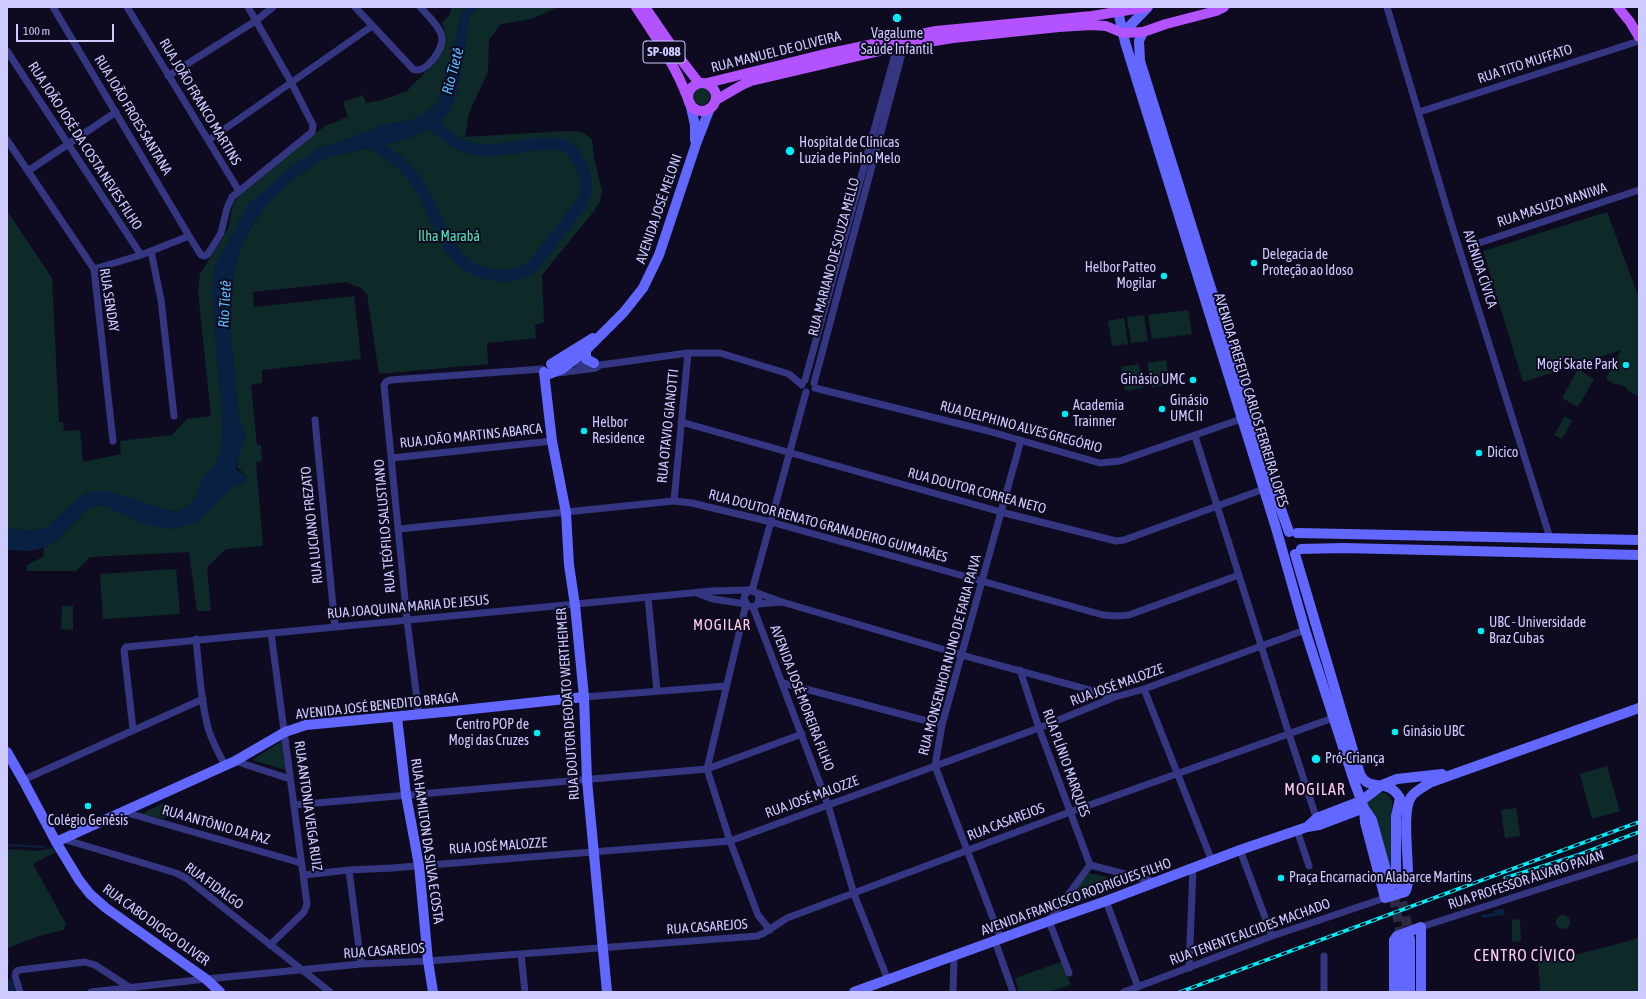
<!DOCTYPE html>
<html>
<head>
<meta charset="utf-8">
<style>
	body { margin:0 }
	#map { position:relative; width:1646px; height:999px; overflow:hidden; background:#0e0b20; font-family:"Asap Condensed",sans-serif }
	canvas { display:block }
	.frame { position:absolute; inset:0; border:8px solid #cdcbff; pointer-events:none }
	.scale { position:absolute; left:16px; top:24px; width:98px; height:18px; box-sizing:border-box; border:2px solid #cdcbff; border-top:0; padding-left:5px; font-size:12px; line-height:14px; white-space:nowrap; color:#cdcbff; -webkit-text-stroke:3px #0e0b20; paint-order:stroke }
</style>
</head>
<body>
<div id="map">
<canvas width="1646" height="999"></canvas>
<div class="frame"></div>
<div class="scale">100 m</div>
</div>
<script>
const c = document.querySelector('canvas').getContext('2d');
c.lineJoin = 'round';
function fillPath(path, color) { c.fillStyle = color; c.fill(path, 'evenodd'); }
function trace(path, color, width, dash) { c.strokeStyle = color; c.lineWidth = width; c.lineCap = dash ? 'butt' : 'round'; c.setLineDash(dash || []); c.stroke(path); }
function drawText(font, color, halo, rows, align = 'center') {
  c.font = font + ' "Asap Condensed",sans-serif'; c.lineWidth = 4; c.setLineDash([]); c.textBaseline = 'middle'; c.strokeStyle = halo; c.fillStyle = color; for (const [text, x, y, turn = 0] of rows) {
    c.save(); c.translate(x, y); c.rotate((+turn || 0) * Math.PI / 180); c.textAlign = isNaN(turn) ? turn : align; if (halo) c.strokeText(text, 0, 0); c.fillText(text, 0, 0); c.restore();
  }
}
fillPath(new Path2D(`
	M 452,7 L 465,7 L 461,15 L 448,69 L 437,103 L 427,112 L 411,120 L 382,125 L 341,142 L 321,147 L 248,205 L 214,268 L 212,294 L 223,427 L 221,450 L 217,462 L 204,477 L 194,500 L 186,508 L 177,512 L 91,491 L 78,498 L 46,528 L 26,531 L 7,528 L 7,211 L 52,278 L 59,422 L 63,422 L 64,431 L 80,430 L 83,462 L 121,454 L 120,441 L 172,435 L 187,419 L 211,416 L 198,291 L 200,274 L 228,229 L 233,205 L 242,190 L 325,126 L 348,117 L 343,102 L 363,95 L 366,103 L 382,100 L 407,91 L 437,60 L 446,37 L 442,22 L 449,16 Z
	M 480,7 L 558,7 L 532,19 L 501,24 L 489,40 L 488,72 L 469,113 L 465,137 L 566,131 L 581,132 L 588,136 L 592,140 L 594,158 L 602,191 L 600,202 L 594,211 L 542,275 L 544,322 L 535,325 L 536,338 L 487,343 L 488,364 L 379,374 L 367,294 L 361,288 L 346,282 L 253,292 L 254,307 L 354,296 L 361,359 L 262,370 L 262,383 L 251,385 L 257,445 L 261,445 L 262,461 L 256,462 L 263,546 L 226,549 L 207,567 L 211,611 L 197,611 L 189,552 L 90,557 L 76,571 L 27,571 L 27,565 L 43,557 L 44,548 L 56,541 L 84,512 L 94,506 L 103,505 L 142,524 L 197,522 L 235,485 L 243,483 L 247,477 L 237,467 L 239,455 L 246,436 L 239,420 L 230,329 L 231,294 L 236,265 L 243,241 L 263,209 L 291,181 L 324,158 L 404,140 L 423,132 L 440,122 L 470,15 L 475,9 Z
	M692 96a9 9 0 1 1 18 0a9 9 0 1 1-18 0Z
	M 1607,212 L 1639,298 L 1639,396 L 1628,391 L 1627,388 L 1618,384 L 1616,385 L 1606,379 L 1621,350 L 1523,382 L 1483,251 Z
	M 1188,310 L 1192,334 L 1152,339 L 1148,315 Z
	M 1144,315 L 1148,341 L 1131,343 L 1127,317 Z
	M 1124,318 L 1128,344 L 1112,346 L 1108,321 Z
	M 1166,360 L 1170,385 L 1152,387 L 1147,363 Z
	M 1139,364 L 1143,388 L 1125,391 L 1121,367 Z
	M 1578,369 L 1594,379 L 1578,407 L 1562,398 Z
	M 1565,416 L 1572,421 L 1562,439 L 1554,435 Z
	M 176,569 L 180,614 L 103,619 L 100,574 Z
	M 62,606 L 73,606 L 73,630 L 61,629 Z
	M 282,741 L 286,770 L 252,760 Z
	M 1607,766 L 1620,811 L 1592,819 L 1580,774 Z
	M 1380,792 C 1387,793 1390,796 1392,802 L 1392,880 L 1375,818 L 1366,801 Z
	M 163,803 L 166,819 L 142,814 Z
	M 1516,808 L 1520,836 L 1505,838 L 1501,810 Z
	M 53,848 L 56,852 L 33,864 L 66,924 L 64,930 L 39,936 L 8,948 L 9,964 L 7,964 L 7,849 L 37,851 Z
	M 1087,873 L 1134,882 L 1061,909 Z
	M1556 922a7 7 0 1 1 14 0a7 7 0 1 1-14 0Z
	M 1520,919 L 1521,941 L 1512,942 L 1512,920 Z
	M 1639,938 L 1639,992 L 1540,992 L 1538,959 L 1576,955 Z
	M 1061,962 L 1071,985 L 1047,992 L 1019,992 L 1015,978 Z`), '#0e2a28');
fillPath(new Path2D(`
	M 465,7 L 480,7 L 475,9 L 470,15 L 458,91 L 450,112 L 440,122 L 423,132 L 404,140 L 324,158 L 291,181 L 263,209 L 243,241 L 236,265 L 231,294 L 230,329 L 239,420 L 246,436 L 239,455 L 236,469 L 247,477 L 243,483 L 235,485 L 197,522 L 175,529 L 142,524 L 103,505 L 94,506 L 84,512 L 56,541 L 44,548 L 28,551 L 7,550 L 7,528 L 26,531 L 46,528 L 78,498 L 91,491 L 106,491 L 130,497 L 154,506 L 177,512 L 186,508 L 194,500 L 204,477 L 217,462 L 221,450 L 223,427 L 212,294 L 214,268 L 248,205 L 290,167 L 321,147 L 341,142 L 382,125 L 411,120 L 427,112 L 437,103 L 448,69 L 461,15 Z
	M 1504,909 L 1505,915 L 1482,918 L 1481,915 L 1494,913 L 1494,910 Z`), '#082142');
trace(new Path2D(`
	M 7,845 L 44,847`), '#082142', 2);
trace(new Path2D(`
	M 371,143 C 386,152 402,162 413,177 C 417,184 423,190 426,197 C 440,225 446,255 476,270 C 481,273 488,273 494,275 C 505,277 522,275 531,267 C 536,263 541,256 545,251 C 556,237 567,222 578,208 C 593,190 585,167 571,150 C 557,133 499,155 477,150 C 458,146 445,135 430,123
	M 7,985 L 9,987`), '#082142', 12);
trace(new Path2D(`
	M 1399,887 L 1410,939
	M 1394,897 L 1402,942`), '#2b2841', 10, [10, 5]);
trace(new Path2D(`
	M 53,7 L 189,236 L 201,255 L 204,256 L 208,254 L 221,233 L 227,208 L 232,197 L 312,132 L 313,125 L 291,82 L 248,7
	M 127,7 L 239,191
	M 355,7 L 413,69 C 425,75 443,50 442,38 C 441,27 427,15 420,7
	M 1387,7 L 1453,229 L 1550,538
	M 7,51 L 141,255
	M 168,76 L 257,20 L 273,7
	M 1419,112 L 1639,41
	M 7,140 L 94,269 L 113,441
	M 209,140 L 372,26
	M 28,171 L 116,112
	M 1473,245 L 1639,190
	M 151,251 L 161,300 L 174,416
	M 94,269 L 141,255 L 189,236
	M 569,361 L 578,364 L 594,363
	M 558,373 L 596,368 L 600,365 L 688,353 L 720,353 L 789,374 L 802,385
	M 805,380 L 897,47
	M 814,383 L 904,46
	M 815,388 L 988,431 L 1100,463 L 1120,461 L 1241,419
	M 315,420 L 335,627
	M 681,422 L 1001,512 L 1116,541 L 1124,540 L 1264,489
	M 1195,436 L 1289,734 L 1318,823
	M 392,458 L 552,441
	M 674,501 L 688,353
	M 399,529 L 674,501 L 692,503 L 771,522 L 1103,615 L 1116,616 L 1129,615 L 1239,575
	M 752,591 L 806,392
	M 757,593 L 759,597 L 758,604 L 753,607 L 748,606 L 744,599 L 745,595 L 749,590 L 782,602 L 758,604
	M 699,594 L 713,599 L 746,604 L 707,769 L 730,841 L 758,915 L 770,930
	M 648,597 L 657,691
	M 782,602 L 969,657 L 1115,697
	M 753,607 L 828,805 L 854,894 L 888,980
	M 196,639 C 199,667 201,705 209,731 C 213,743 219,754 225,765
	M 1020,670 L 1039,728 L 1090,865
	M 783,683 L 942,725
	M 1144,689 L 1212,861
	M 584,697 L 726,686
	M 419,715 L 407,620 L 384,385 L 386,382 L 390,380 L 542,369
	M 133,729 L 124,650 L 126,647 L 712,591 L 749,590
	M 235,761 L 290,779
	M 23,780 L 203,699
	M 294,805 L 707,769 L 802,734
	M 124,812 L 301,863
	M 1297,830 L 1309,866
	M 63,839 L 176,873 L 186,878 L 330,992
	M 1240,850 L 1272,936
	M 1090,865 L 1156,882
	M 349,870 L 361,964
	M 304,875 L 349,870 L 392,868 L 730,841 L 1039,728 L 1115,697 L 1144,689 L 1305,630
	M 1106,901 L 1138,987
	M 1421,927 L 1639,857
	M 1001,939 L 935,766 L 942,725 L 1021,440
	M 995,941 L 1013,992
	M 270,945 L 304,912 L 307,904 L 271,633
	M 521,954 L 525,992
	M 1189,968 L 1193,869
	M 1069,973 L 1049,921 L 1090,865
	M 20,992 L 15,976 L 16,972 L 19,970 L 85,962 L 95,965 L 132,989
	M 91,992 L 206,979 L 361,964 L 428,961 L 757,936 L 764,933 L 787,918 L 1070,812 L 1333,718
	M 953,992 L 954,957
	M 1124,992 L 1272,936 L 1385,898
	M 1324,992 L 1324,956`), '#343682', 7);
trace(new Path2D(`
	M 1117,7 L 1125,42 L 1276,528 L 1305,630 L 1355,784 L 1364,808 L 1372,820 L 1391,888
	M 1143,32 L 1139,41 L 1140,61 L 1273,487 L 1289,532
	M 1123,33 L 1148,7
	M 690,103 L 695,125 L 695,140
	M 586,350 L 586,359 L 594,363
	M 551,364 L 593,338
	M 544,372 L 552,441 L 566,513 L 569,565 L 575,605 L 584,697 L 587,780 L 607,992
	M 549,374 L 562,369 L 586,350 L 624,312 L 643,288 L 659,255 L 696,144 L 710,108
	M 1297,533 L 1639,540
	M 1301,549 L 1343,548 L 1639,555
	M 1295,554 L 1360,774 C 1370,794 1387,776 1400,798 L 1396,816 L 1396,875 L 1398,884
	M 397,717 L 406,795 L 419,865 L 428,961 L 433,992
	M 7,752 L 23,780 L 56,842 L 79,880 L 90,894 L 106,908 L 206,979 L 220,992
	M 1426,784 L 1639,708
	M 1307,827 L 1317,818 L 1361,801 L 1382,785 L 1397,779 L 1442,774
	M 56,842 L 235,761 L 285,732 L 306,725 L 454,711 L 584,697
	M 1410,939 L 1410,992
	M 1402,942 L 1403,992
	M 854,992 L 1049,921 L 1106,901 L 1240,850 L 1307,827 L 1319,825 L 1364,808 L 1365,822 L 1385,898 L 1405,892 C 1414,883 1399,816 1411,797 C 1416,790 1424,787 1431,782
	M 1394,992 L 1394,940 L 1397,936 L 1421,927 L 1421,992`), '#6268ff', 10);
trace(new Path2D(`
	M 636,7 C 655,36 676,66 688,99
	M 645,7 L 682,61 L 699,83
	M 1618,7 L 1630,22 L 1639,37
	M688 97a14 14 0 1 1 28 0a14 14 0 1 1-28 0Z
	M 707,83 L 821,55 L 936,31 L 1092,16 L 1147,7
	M 716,100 L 742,85 L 751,81 L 897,47 L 953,38 L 1059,27 L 1091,25 L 1106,26 L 1123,33 L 1143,32 L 1166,24 L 1216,11 L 1224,7`), '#b352ff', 10);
const rail = new Path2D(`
	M 1505,878 L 1578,855 L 1639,832
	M 1180,992 L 1639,822`);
trace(rail, '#00ecf6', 3.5);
trace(rail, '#0e0b20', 2, [6]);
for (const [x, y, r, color] of [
	[897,18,5,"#00ecf6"],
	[790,151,5,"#00ecf6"],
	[1254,263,4,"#00ecf6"],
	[1164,276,4,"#00ecf6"],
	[1626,365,4,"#00ecf6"],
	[1193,380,4,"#00ecf6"],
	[1162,409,4,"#00ecf6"],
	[1065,414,4,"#00ecf6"],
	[584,431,4,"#00ecf6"],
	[1479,453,4,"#00ecf6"],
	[1481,631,4,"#00ecf6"],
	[1395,732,4,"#00ecf6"],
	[537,733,4,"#00ecf6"],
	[1316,759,5,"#00ecf6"],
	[88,806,4,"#00ecf6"],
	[1281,878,4,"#00ecf6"]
]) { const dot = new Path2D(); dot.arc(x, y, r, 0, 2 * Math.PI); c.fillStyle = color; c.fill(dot); trace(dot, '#0e0b20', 1.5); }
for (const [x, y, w] of [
	[664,52,42]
]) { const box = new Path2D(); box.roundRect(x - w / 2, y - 11, w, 22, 3); c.fillStyle = '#0e0b20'; c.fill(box); trace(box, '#cdcbff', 1); }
drawText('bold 13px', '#cdcbff', null, [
	["SP-088",664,52]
]);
drawText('14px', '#cdcbff', '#0e0b20', [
	["Vagalume",897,34,"center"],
	["Saúde Infantil",897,50,"center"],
	["Hospital de Clínicas",799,143],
	["Luzia de Pinho Melo",799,159],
	["Delegacia de",1262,255],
	["Proteção ao Idoso",1262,271],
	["Helbor Patteo",1156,268,"right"],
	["Mogilar",1156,284,"right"],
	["Mogi Skate Park",1618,365,"right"],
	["Ginásio UMC",1185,380,"right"],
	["Ginásio",1170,401],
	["UMC II",1170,417],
	["Academia",1073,406],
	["Trainner",1073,422],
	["Helbor",592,423],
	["Residence",592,439],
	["Dicico",1487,453],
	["UBC - Universidade",1489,623],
	["Braz Cubas",1489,639],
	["Centro POP de",529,725,"right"],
	["Mogi das Cruzes",529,741,"right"],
	["Ginásio UBC",1403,732],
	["Pró-Criança",1325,759],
	["Colégio Genêsis",88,821,"center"],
	["Praça Encarnacion Alabarce Martins",1289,878]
], 'left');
drawText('14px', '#cdcbff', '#0e0b20', [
	["RUA MANUEL DE OLIVEIRA",776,52,-14],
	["RUA TITO MUFFATO",1525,64,-18],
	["RUA JOÃO FRANCO MARTINS",200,102,59],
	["RUA JOÃO FROES SANTANA",133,115,59],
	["RUA JOÃO JOSÉ DA COSTA NEVES FILHO",85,146,57],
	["RUA MASUZO NANIWA",1552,205,-18],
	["AVENIDA JOSÉ MELONI",659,209,-71],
	["RUA MARIANO DE SOUZA MELLO",834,257,-75],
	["AVENIDA CÍVICA",1480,269,72],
	["RUA SENDAY",109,300,81],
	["AVENIDA PREFEITO CARLOS FERREIRA LOPES",1251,400,73],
	["RUA OTAVIO GIANOTTI",668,426,-84],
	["RUA DELPHINO ALVES GREGÓRIO",1021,427,15],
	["RUA JOÃO MARTINS ABARCA",471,436,-6],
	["RUA DOUTOR CORREA NETO",977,491,15],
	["RUA LUCIANO FREZATO",312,525,-96],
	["RUA TEÓFILO SALUSTIANO",385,526,-95],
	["RUA DOUTOR RENATO GRANADEIRO GUIMARÃES",828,526,15],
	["RUA JOAQUINA MARIA DE JESUS",408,607,-5],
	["RUA MONSENHOR NUNO DE FARIA PAIVA",950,655,-75],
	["RUA JOSÉ MALOZZE",1117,685,-20],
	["AVENIDA JOSÉ MOREIRA FILHO",802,698,69],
	["RUA DOUTOR DEODATO WERTHEIMER",568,704,-94],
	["AVENIDA JOSÉ BENEDITO BRAGA",377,706,-6],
	["RUA PLÍNIO MARQUES",1066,763,70],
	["RUA JOSÉ MALOZZE",812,797,-20],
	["RUA ANTONIA VEIGA RUIZ",308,806,82],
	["RUA CASAREJOS",1006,822,-21],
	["RUA ANTÔNIO DA PAZ",216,825,16],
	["RUA HAMILTON DA SILVA E COSTA",427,841,82],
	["RUA JOSÉ MALOZZE",498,846,-4],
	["RUA PROFESSOR ÁLVARO PAVAN",1526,880,-18],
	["RUA FIDALGO",214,886,36],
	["AVENIDA FRANCISCO RODRIGUES FILHO",1076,897,-20],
	["RUA CABO DIOGO OLIVER",156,925,36],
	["RUA CASAREJOS",707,927,-4],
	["RUA TENENTE ALCIDES MACHADO",1250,932,-20],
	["RUA CASAREJOS",384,951,-4]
]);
drawText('14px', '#51e5b7', '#0e0b20', [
	["Ilha Marabá",449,237]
]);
drawText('italic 15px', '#59bcff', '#0e0b20', [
	["Rio Tietê",453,71,-75],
	["Rio Tietê",225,304,-87]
]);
c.letterSpacing = '1px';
drawText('15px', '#ffcdf0', '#0e0b20', [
	["MOGILAR",722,625]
]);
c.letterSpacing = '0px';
c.letterSpacing = '1px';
drawText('16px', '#ffcdf0', '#0e0b20', [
	["MOGILAR",1315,790],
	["CENTRO CÍVICO",1525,956]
]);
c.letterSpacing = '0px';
</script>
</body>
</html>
